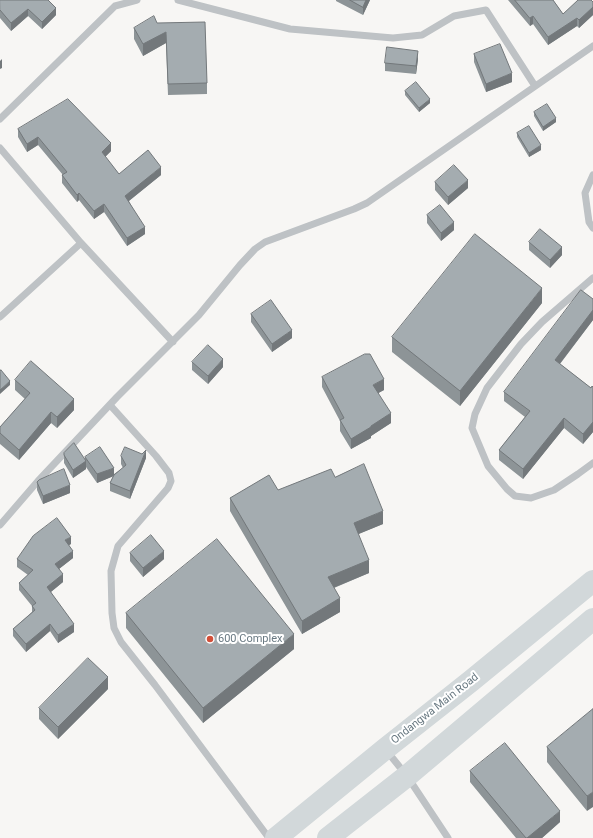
<!DOCTYPE html>
<html>
<head>
<meta charset="utf-8">
<style>
	body { margin:0 }
	canvas { display:block; background:#f7f6f4 }
</style>
</head>
<body>
<canvas width="593" height="838"></canvas>
<script>
const c = document.querySelector('canvas').getContext('2d');
c.lineJoin = 'round';
function trace(path, color, width, dash) { c.strokeStyle = color; c.lineWidth = width; c.lineCap = dash ? 'butt' : 'round'; c.setLineDash(dash || []); c.stroke(path); }
function fillPath(path, color) { c.fillStyle = color; c.fill(path, 'evenodd'); }
function drawText(font, color, halo, rows, align = 'center') {
  c.font = font + ' Roboto,sans-serif'; c.lineWidth = 4; c.setLineDash([]); c.textBaseline = 'middle'; c.strokeStyle = halo; c.fillStyle = color; for (const [text, x, y, turn = 0] of rows) {
    c.save(); c.translate(x, y); c.rotate((+turn || 0) * Math.PI / 180); c.textAlign = isNaN(turn) ? turn : align; if (halo) c.strokeText(text, 0, 0); c.fillText(text, 0, 0); c.restore();
  }
}
trace(new Path2D(`
	M 178,0 L 290,29 L 393,38 L 422,35 L 454,16 L 486,10 L 535,86
	M 0,119 L 115,6 L 137,0
	M 0,148 L 81,243 L 173,342
	M 593,175 L 585,193 L 589,222 L 593,228
	M 593,278 L 542,322 L 521,344 L 487,388 L 475,414 L 472,428 L 488,466 L 507,489 L 515,496 L 531,498 L 554,490 L 578,474 L 593,463
	M 0,317 L 81,243
	M 110,405 L 156,456 L 169,473 L 171,481 L 168,488 L 118,546 L 111,571 L 112,613 L 114,628 L 121,642 L 155,685 L 269,838
	M 0,525 L 38,481 L 117,397 L 199,315 L 240,265 L 255,249 L 265,242 L 354,209 L 367,203 L 593,46
	M 386,750 L 407,776 L 448,838`), '#bec2c5', 7);
trace(new Path2D(`
	M 276,838 L 385,749 L 471,681 L 593,581
	M 328,838 L 407,776 L 593,619`), '#d2d8da', 22);
fillPath(new Path2D(`
	M 0,0 L 49,0 L 49,1 L 56,15 L 42,29 L 28,16 L 11,31 L 0,18 Z
	M 336,0 L 370,0 L 363,15 L 336,1 Z
	M 508,0 L 553,0 L 563,14 L 593,2 L 593,15 L 579,28 L 577,26 L 548,45 L 533,24 L 530,26 Z
	M 157,23 L 207,83 L 207,94 L 168,95 L 166,43 L 143,56 L 134,39 L 134,28 Z
	M 474,54 L 512,82 L 486,92 L 474,62 Z
	M 418,59 L 416,74 L 385,71 L 385,63 Z
	M 405,91 L 430,103 L 419,112 L 405,95 Z
	M 534,112 L 556,122 L 543,131 L 534,116 Z
	M 18,129 L 111,151 L 105,157 L 119,174 L 161,175 L 129,201 L 145,234 L 127,246 L 104,212 L 94,219 L 79,200 L 77,202 L 62,183 L 62,175 L 63,175 L 38,145 L 27,152 L 18,137 Z
	M 517,133 L 541,150 L 529,157 L 517,137 Z
	M 435,182 L 468,188 L 448,205 L 435,190 Z
	M 427,215 L 454,230 L 441,241 L 427,223 Z
	M 529,242 L 562,255 L 550,268 L 529,250 Z
	M 593,299 L 593,320 L 560,364 L 591,388 L 593,387 L 593,432 L 583,444 L 564,428 L 523,479 L 499,460 L 499,450 L 525,417 L 504,401 L 504,392 Z
	M 542,303 L 460,406 L 392,352 L 392,337 Z
	M 251,314 L 292,338 L 272,352 L 251,322 Z
	M 192,362 L 223,367 L 208,384 L 192,370 Z
	M 322,377 L 384,390 L 378,393 L 391,423 L 371,436 L 371,438 L 351,449 L 340,431 L 340,421 L 322,387 Z
	M 15,380 L 74,410 L 57,428 L 51,423 L 19,460 L 0,444 L 0,427 L 25,399 L 15,390 Z
	M 64,453 L 85,459 L 85,457 L 114,474 L 123,468 L 121,464 L 121,456 L 146,458 L 130,499 L 110,491 L 110,483 L 113,476 L 97,483 L 86,467 L 86,469 L 73,478 L 64,463 Z
	M 335,477 L 383,524 L 358,534 L 369,573 L 334,588 L 340,612 L 302,634 L 230,511 L 230,498 L 278,490 Z
	M 37,482 L 70,493 L 43,504 L 37,490 Z
	M 71,544 L 69,545 L 73,558 L 59,569 L 63,582 L 51,592 L 74,632 L 58,643 L 50,631 L 26,652 L 13,636 L 13,629 L 32,612 L 32,606 L 19,590 L 19,583 L 28,575 L 17,567 L 17,559 Z
	M 130,553 L 164,559 L 143,577 L 130,561 Z
	M 126,613 L 294,649 L 203,723 L 126,628 Z
	M 108,689 L 58,739 L 39,719 L 39,708 Z
	M 593,709 L 587,811 L 547,762 L 547,747 Z
	M 470,771 L 560,822 L 542,838 L 516,838 L 470,782 Z`), '#8d9497');
fillPath(new Path2D(`
	M 366,0 L 370,0 L 363,15 L 363,7 Z
	M 593,7 L 593,15 L 579,28 L 579,20 Z
	M 56,8 L 56,15 L 42,29 L 42,22 Z
	M 28,9 L 28,16 L 11,31 L 11,23 Z
	M 533,16 L 533,24 L 530,26 L 530,18 Z
	M 577,18 L 577,26 L 548,45 L 548,37 Z
	M 166,32 L 166,43 L 143,56 L 143,44 Z
	M 418,51 L 418,59 L 416,74 L 416,66 Z
	M 2,59 L 2,68 L 0,69 L 0,61 Z
	M 512,73 L 512,82 L 486,92 L 486,84 Z
	M 430,99 L 430,103 L 419,112 L 419,108 Z
	M 556,118 L 556,122 L 543,131 L 543,127 Z
	M 38,137 L 38,145 L 27,152 L 27,144 Z
	M 111,143 L 111,151 L 102,160 L 102,152 Z
	M 541,145 L 541,150 L 529,157 L 529,153 Z
	M 161,167 L 161,175 L 125,204 L 125,196 Z
	M 468,180 L 468,188 L 448,205 L 448,197 Z
	M 79,193 L 79,200 L 77,202 L 77,195 Z
	M 104,204 L 104,212 L 94,219 L 94,211 Z
	M 454,222 L 454,230 L 441,241 L 441,233 Z
	M 145,227 L 145,234 L 127,246 L 127,238 Z
	M 562,247 L 562,255 L 550,268 L 550,260 Z
	M 542,288 L 542,303 L 460,406 L 460,391 Z
	M 593,310 L 593,320 L 555,370 L 555,360 Z
	M 292,330 L 292,338 L 272,352 L 272,344 Z
	M 223,359 L 223,367 L 208,384 L 208,376 Z
	M 384,379 L 384,390 L 373,396 L 373,385 Z
	M 10,381 L 10,385 L 0,394 L 0,390 Z
	M 74,399 L 74,410 L 57,428 L 57,417 Z
	M 51,412 L 51,423 L 19,460 L 19,450 Z
	M 391,413 L 391,423 L 371,436 L 371,438 L 351,449 L 351,439 Z
	M 564,418 L 564,428 L 523,479 L 523,469 Z
	M 593,422 L 593,432 L 583,444 L 583,434 Z
	M 146,450 L 146,458 L 130,499 L 130,491 Z
	M 86,461 L 86,469 L 73,478 L 73,470 Z
	M 114,468 L 114,476 L 97,483 L 97,474 Z
	M 70,485 L 70,493 L 43,504 L 43,496 Z
	M 383,511 L 383,524 L 354,536 L 354,523 Z
	M 71,537 L 71,544 L 65,548 L 65,540 Z
	M 73,551 L 73,558 L 55,572 L 55,564 Z
	M 164,551 L 164,559 L 143,577 L 143,568 Z
	M 369,560 L 369,573 L 328,590 L 328,577 Z
	M 63,574 L 63,582 L 47,595 L 47,587 Z
	M 340,598 L 340,612 L 302,634 L 302,621 Z
	M 50,624 L 50,631 L 26,652 L 26,644 Z
	M 74,624 L 74,632 L 58,643 L 58,635 Z
	M 294,634 L 294,649 L 203,723 L 203,708 Z
	M 108,677 L 108,689 L 58,739 L 58,727 Z
	M 593,792 L 593,807 L 587,811 L 587,796 Z
	M 560,811 L 560,822 L 542,838 L 527,838 Z`), '#73787b');
const building = new Path2D(`
	M 0,0 L 48,0 L 56,8 L 42,22 L 28,9 L 11,23 L 0,10 Z
	M 350,0 L 366,0 L 363,7 Z
	M 515,0 L 553,0 L 563,14 L 578,0 L 591,0 L 593,2 L 593,7 L 579,20 L 577,18 L 548,37 L 533,16 L 530,18 Z
	M 154,16 L 157,23 L 205,22 L 207,83 L 168,84 L 166,32 L 143,44 L 134,28 Z
	M 500,44 L 512,73 L 486,84 L 474,54 Z
	M 387,47 L 418,51 L 416,66 L 385,63 Z
	M 416,82 L 430,99 L 419,108 L 405,91 Z
	M 68,99 L 111,143 L 102,152 L 119,174 L 148,150 L 161,167 L 125,196 L 145,227 L 127,238 L 104,204 L 94,211 L 79,193 L 77,195 L 62,175 L 67,172 L 38,137 L 27,144 L 18,129 Z
	M 547,104 L 556,118 L 543,127 L 534,112 Z
	M 529,126 L 541,145 L 529,153 L 517,133 Z
	M 454,165 L 468,180 L 448,197 L 435,182 Z
	M 440,205 L 454,222 L 441,233 L 427,215 Z
	M 540,229 L 562,247 L 550,260 L 529,242 Z
	M 475,234 L 542,288 L 460,391 L 392,337 Z
	M 581,290 L 593,299 L 593,310 L 555,360 L 591,388 L 592,386 L 593,387 L 593,422 L 583,434 L 564,418 L 523,469 L 499,450 L 530,411 L 504,392 Z
	M 271,300 L 292,330 L 272,344 L 251,314 Z
	M 208,345 L 223,359 L 208,376 L 192,362 Z
	M 365,354 L 370,354 L 384,379 L 373,385 L 391,413 L 371,426 L 371,427 L 351,439 L 340,420 L 344,418 L 322,377 Z
	M 31,361 L 74,399 L 57,417 L 51,412 L 19,450 L 0,433 L 0,427 L 30,393 L 15,380 Z
	M 1,370 L 10,381 L 0,390 L 0,372 Z
	M 74,443 L 86,461 L 73,470 L 64,455 L 64,453 Z
	M 100,447 L 114,468 L 97,474 L 85,457 Z
	M 125,447 L 142,454 L 146,450 L 130,491 L 110,483 L 114,475 L 126,465 L 121,456 Z
	M 364,464 L 383,511 L 354,523 L 369,560 L 328,577 L 340,598 L 302,621 L 230,498 L 269,475 L 278,490 L 331,469 L 335,477 Z
	M 64,469 L 70,485 L 43,496 L 37,482 L 39,480 Z
	M 57,518 L 71,537 L 65,540 L 73,551 L 55,564 L 63,574 L 47,587 L 74,624 L 58,635 L 50,624 L 26,644 L 13,629 L 35,610 L 32,606 L 36,603 L 19,583 L 33,570 L 17,559 L 33,536 Z
	M 151,535 L 164,551 L 143,568 L 130,553 Z
	M 217,539 L 294,634 L 203,708 L 126,613 Z
	M 88,658 L 108,677 L 58,727 L 39,708 Z
	M 593,709 L 593,792 L 587,796 L 547,747 Z
	M 505,743 L 560,811 L 527,838 L 526,838 L 470,771 Z`);
fillPath(building, '#a4acb0');
trace(building, '#73787b', 1);
for (const [x, y, r, color] of [
	[210,639,4,"#d24f39"]
]) { const dot = new Path2D(); dot.arc(x, y, r, 0, 2 * Math.PI); c.fillStyle = color; c.fill(dot); trace(dot, '#fff', 1.5); }
drawText('11px', '#697982', '#fff', [
	["600 Complex",218,639]
], 'left');
drawText('11px', '#697982', '#fff', [
	["Ondangwa Main Road",435,709,-38]
]);
</script>
</body>
</html>
